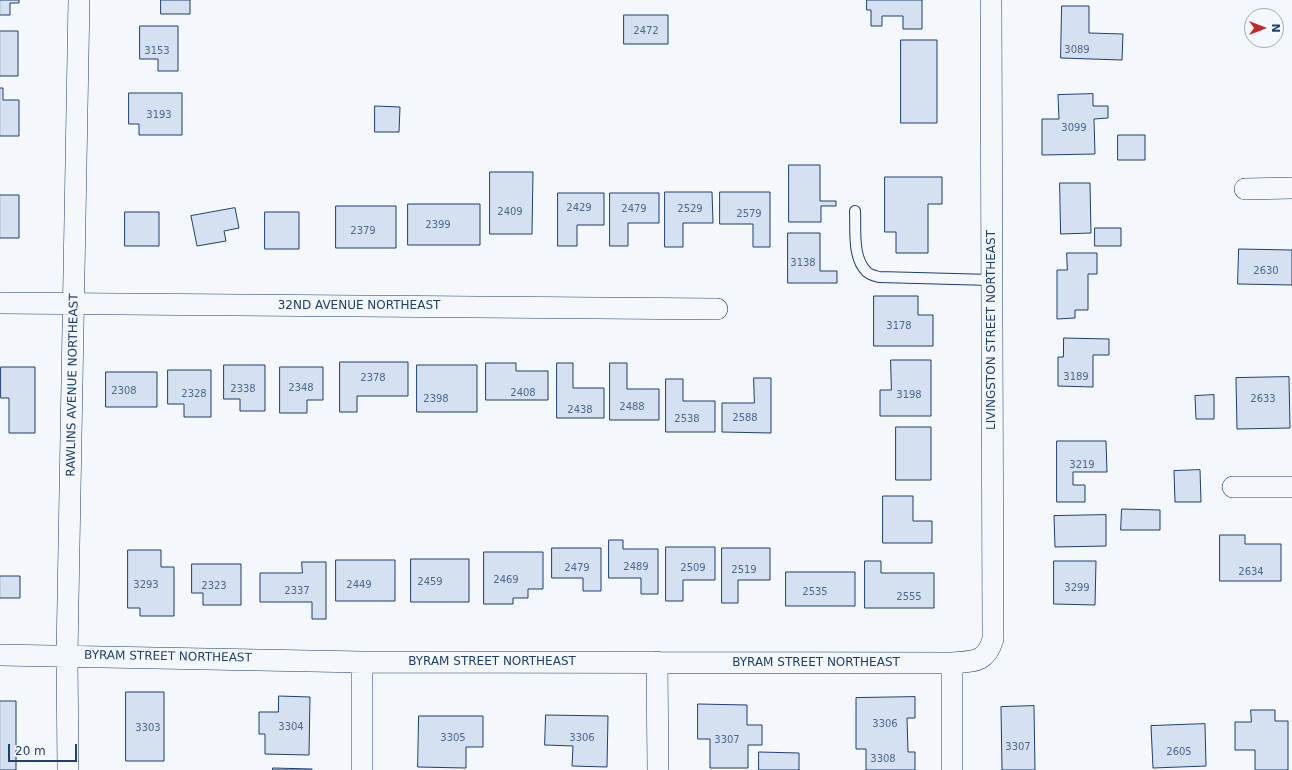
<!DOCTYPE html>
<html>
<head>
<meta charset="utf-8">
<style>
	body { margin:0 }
	#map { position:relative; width:1292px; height:770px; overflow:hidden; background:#f4f7fb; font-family:"DejaVu Sans",sans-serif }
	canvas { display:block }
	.north { position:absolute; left:1244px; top:8px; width:40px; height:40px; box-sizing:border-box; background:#f4f7fb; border:1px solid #9eadc5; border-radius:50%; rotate:90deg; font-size:11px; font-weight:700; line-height:16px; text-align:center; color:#1d3f73 }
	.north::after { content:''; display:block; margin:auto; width:14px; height:18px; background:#c62828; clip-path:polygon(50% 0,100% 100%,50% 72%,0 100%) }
	.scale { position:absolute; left:8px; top:744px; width:69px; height:18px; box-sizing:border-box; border:2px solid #1d3f73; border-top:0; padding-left:5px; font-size:12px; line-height:14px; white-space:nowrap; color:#1d3f73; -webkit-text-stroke:3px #f4f7fb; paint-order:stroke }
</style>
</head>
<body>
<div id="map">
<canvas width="1292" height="770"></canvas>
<div class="north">N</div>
<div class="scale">20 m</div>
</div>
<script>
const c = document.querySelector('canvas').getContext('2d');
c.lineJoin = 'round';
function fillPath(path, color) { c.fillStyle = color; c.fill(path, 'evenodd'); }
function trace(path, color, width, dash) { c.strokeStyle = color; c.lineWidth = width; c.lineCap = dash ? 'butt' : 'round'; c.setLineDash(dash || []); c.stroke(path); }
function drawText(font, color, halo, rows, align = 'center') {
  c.font = font + ' "DejaVu Sans",sans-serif'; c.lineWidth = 3; c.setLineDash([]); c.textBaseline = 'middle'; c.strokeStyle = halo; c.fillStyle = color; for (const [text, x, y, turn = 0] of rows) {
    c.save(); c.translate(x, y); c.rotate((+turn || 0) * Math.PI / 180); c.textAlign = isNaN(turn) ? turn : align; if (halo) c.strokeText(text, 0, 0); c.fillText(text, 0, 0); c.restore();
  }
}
const building = new Path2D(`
	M 0,0 L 19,0 L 19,3 L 10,3 L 10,15 L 0,15 Z
	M 161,0 L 190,0 L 190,14 L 161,14 Z
	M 867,0 L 922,0 L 922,29 L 903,29 L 903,16 L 882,16 L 882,26 L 871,26 L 871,10 L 867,10 Z
	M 1062,6 L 1089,6 L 1089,33 L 1123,34 L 1122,60 L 1061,58 Z
	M 624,15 L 668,15 L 668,44 L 624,44 Z
	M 140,26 L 178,26 L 178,71 L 158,71 L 158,59 L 140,59 Z
	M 0,31 L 18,31 L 18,76 L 0,76 Z
	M 901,40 L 937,40 L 937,123 L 901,123 Z
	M 0,88 L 3,88 L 3,100 L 19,100 L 19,136 L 0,136 Z
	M 129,93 L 182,93 L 182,135 L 139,135 L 139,124 L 129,124 Z
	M 1093,94 L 1093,106 L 1108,106 L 1108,118 L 1094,119 L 1095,154 L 1042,155 L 1042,119 L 1059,119 L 1058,95 Z
	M 375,106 L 400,107 L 399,132 L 375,132 Z
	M 1118,135 L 1145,135 L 1145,160 L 1118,160 Z
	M 789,165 L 820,165 L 820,201 L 836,201 L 836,206 L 821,206 L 821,222 L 789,222 Z
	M 490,172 L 533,172 L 532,234 L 490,234 Z
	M 885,177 L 942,177 L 942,204 L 928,204 L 928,253 L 896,253 L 896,232 L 885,232 Z
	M 1060,183 L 1090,183 L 1091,233 L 1061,234 Z
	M 665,192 L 712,192 L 713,223 L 683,223 L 683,247 L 665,247 Z
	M 720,192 L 770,192 L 770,247 L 753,247 L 753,224 L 720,224 Z
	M 558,193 L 604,193 L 604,225 L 577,225 L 577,246 L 558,246 Z
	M 610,193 L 659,193 L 659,223 L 628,223 L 628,246 L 610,246 Z
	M 0,195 L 19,195 L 19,238 L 0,238 Z
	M 408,204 L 480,204 L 480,245 L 408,245 Z
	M 336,206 L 396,206 L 396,248 L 336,248 Z
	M 235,208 L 239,228 L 224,231 L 226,241 L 197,246 L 191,216 Z
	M 125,212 L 159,212 L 159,246 L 125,246 Z
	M 265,212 L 299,212 L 299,249 L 265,249 Z
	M 1095,228 L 1121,228 L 1121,246 L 1095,246 Z
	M 788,233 L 820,233 L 820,271 L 837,271 L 837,283 L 788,283 Z
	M 1239,249 L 1292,250 L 1292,285 L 1238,284 Z
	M 1067,253 L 1097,253 L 1097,274 L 1088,274 L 1088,310 L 1075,310 L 1075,318 L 1057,319 L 1057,270 L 1067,270 Z
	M 874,296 L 918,296 L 918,315 L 933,315 L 933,346 L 874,346 Z
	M 1064,338 L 1109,339 L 1109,355 L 1093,355 L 1093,387 L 1058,386 L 1058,357 L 1063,357 Z
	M 891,360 L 931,360 L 931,416 L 880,416 L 880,390 L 891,390 Z
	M 340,362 L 408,362 L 408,396 L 357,396 L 357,412 L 340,412 Z
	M 486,363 L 516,363 L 516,371 L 548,371 L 548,400 L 486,400 Z
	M 557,363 L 573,363 L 573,388 L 604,388 L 604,418 L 557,418 Z
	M 610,363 L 627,363 L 627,389 L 659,389 L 659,420 L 610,420 Z
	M 224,365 L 265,365 L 265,411 L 240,411 L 240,399 L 224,399 Z
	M 417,365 L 477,365 L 477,412 L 417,412 Z
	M 1,367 L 35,367 L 35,433 L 9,433 L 9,398 L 1,398 Z
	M 280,367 L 323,367 L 323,400 L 307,400 L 307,413 L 280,413 Z
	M 168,370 L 211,370 L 211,417 L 184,417 L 184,404 L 168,404 Z
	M 106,372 L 157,372 L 157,407 L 106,407 Z
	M 1289,377 L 1290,428 L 1237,429 L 1236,378 Z
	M 754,378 L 771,378 L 771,433 L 722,432 L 722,403 L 754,403 Z
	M 666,379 L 683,379 L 683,401 L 715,401 L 715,432 L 666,432 Z
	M 1214,395 L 1214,419 L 1196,419 L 1195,396 Z
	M 896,427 L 931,427 L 931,480 L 896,480 Z
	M 1057,441 L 1106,441 L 1107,472 L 1073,472 L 1073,485 L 1085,485 L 1085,502 L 1057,502 Z
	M 1200,470 L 1201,502 L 1175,502 L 1174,471 Z
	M 883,496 L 913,496 L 913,521 L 932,521 L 932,543 L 883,543 Z
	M 1122,509 L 1160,510 L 1160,530 L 1121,530 Z
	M 1106,515 L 1106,546 L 1055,547 L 1054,516 Z
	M 1220,535 L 1245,535 L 1245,544 L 1281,544 L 1281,581 L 1220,581 Z
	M 609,540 L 623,540 L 623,549 L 658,549 L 658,594 L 641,594 L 641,578 L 609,578 Z
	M 666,547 L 715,547 L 715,580 L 683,580 L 683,601 L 666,601 Z
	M 552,548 L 601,548 L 601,591 L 583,591 L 583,578 L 552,578 Z
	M 722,548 L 770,548 L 770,580 L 738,580 L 738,603 L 722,603 Z
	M 128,550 L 161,550 L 161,567 L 174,567 L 174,616 L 140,616 L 140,608 L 128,608 Z
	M 484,552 L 543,552 L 543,589 L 528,589 L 528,598 L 513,598 L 513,604 L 484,604 Z
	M 411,559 L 469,559 L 469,602 L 411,602 Z
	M 336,560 L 395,560 L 395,601 L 336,601 Z
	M 865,561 L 881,561 L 881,573 L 934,573 L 934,608 L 865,608 Z
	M 1054,561 L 1096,561 L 1095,605 L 1054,604 Z
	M 302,562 L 326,562 L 326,619 L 312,619 L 312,602 L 260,602 L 260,573 L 302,573 Z
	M 192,564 L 241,564 L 241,605 L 203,605 L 203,593 L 192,593 Z
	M 786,572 L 855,572 L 855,606 L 786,606 Z
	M 0,576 L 20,576 L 20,598 L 0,598 Z
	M 126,692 L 164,692 L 164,761 L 126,761 Z
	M 279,696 L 310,697 L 309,755 L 265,754 L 265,734 L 259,734 L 259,712 L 278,712 Z
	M 915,697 L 915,718 L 907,718 L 908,752 L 915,752 L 915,770 L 866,770 L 866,749 L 856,749 L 856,698 Z
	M 0,701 L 16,701 L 16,770 L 0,770 Z
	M 698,704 L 747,705 L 747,725 L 762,725 L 762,745 L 748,745 L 748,768 L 710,768 L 710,739 L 698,739 Z
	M 1034,706 L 1035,770 L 1002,770 L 1001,707 Z
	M 1251,710 L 1275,710 L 1275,721 L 1288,721 L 1288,770 L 1255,770 L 1255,750 L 1235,750 L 1235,722 L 1251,722 Z
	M 546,715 L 608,716 L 607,767 L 572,766 L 573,746 L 545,745 Z
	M 419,716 L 483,716 L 483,747 L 466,747 L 466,768 L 418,767 Z
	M 1205,724 L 1206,766 L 1153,768 L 1151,726 Z
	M 759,752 L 799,753 L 799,770 L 759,770 Z
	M 273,768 L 312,769 L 312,770 L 273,770 Z`);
fillPath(building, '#d5e0f0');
trace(building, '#1d3f73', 1);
const lane = new Path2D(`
	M 855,211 C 856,230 852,258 867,272 C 870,275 875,276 879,277 L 992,280`);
const street = new Path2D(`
	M 1245,189 L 1292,188
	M 0,303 L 717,309
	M 1233,487 L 1292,487
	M 0,655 L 362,662 L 952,663 C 974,661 986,663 993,639 L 991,0
	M 362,662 L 362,770
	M 657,662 L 658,770
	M 68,770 L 67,655 L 79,0
	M 952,770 L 952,663`);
trace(lane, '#1d3f73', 12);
trace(street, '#1d3f73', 22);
trace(lane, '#f4f7fb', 10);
trace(street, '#f4f7fb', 21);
drawText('10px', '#4b6792', null, [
	["2472",646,31],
	["3089",1077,50],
	["3153",157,51],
	["3193",159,115],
	["3099",1074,128],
	["2429",579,208],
	["2479",634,209],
	["2529",690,209],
	["2409",510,212],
	["2579",749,214],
	["2399",438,225],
	["2379",363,231],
	["3138",803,263],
	["2630",1266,271],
	["3178",899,326],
	["3189",1076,377],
	["2378",373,378],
	["2348",301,388],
	["2338",243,389],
	["2308",124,391],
	["2408",523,393],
	["2328",194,394],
	["3198",909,395],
	["2398",436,399],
	["2633",1263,399],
	["2488",632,407],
	["2438",580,410],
	["2588",745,418],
	["2538",687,419],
	["3219",1082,465],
	["2489",636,567],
	["2479",577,568],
	["2509",693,568],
	["2519",744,570],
	["2634",1251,572],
	["2469",506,580],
	["2459",430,582],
	["3293",146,585],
	["2449",359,585],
	["2323",214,586],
	["3299",1077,588],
	["2337",297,591],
	["2535",815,592],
	["2555",909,597],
	["3306",885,724],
	["3304",291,727],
	["3303",148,728],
	["3305",453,738],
	["3306",582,738],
	["3307",727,740],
	["3307",1018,747],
	["2605",1179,752],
	["3308",883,759]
]);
drawText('12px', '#1d3f73', '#f4f7fb', [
	["32ND AVENUE NORTHEAST",359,306],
	["LIVINGSTON STREET NORTHEAST",992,330,-90],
	["RAWLINS AVENUE NORTHEAST",73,385,-89],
	["BYRAM STREET NORTHEAST",168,657,1],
	["BYRAM STREET NORTHEAST",492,662],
	["BYRAM STREET NORTHEAST",816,663]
]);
</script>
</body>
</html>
